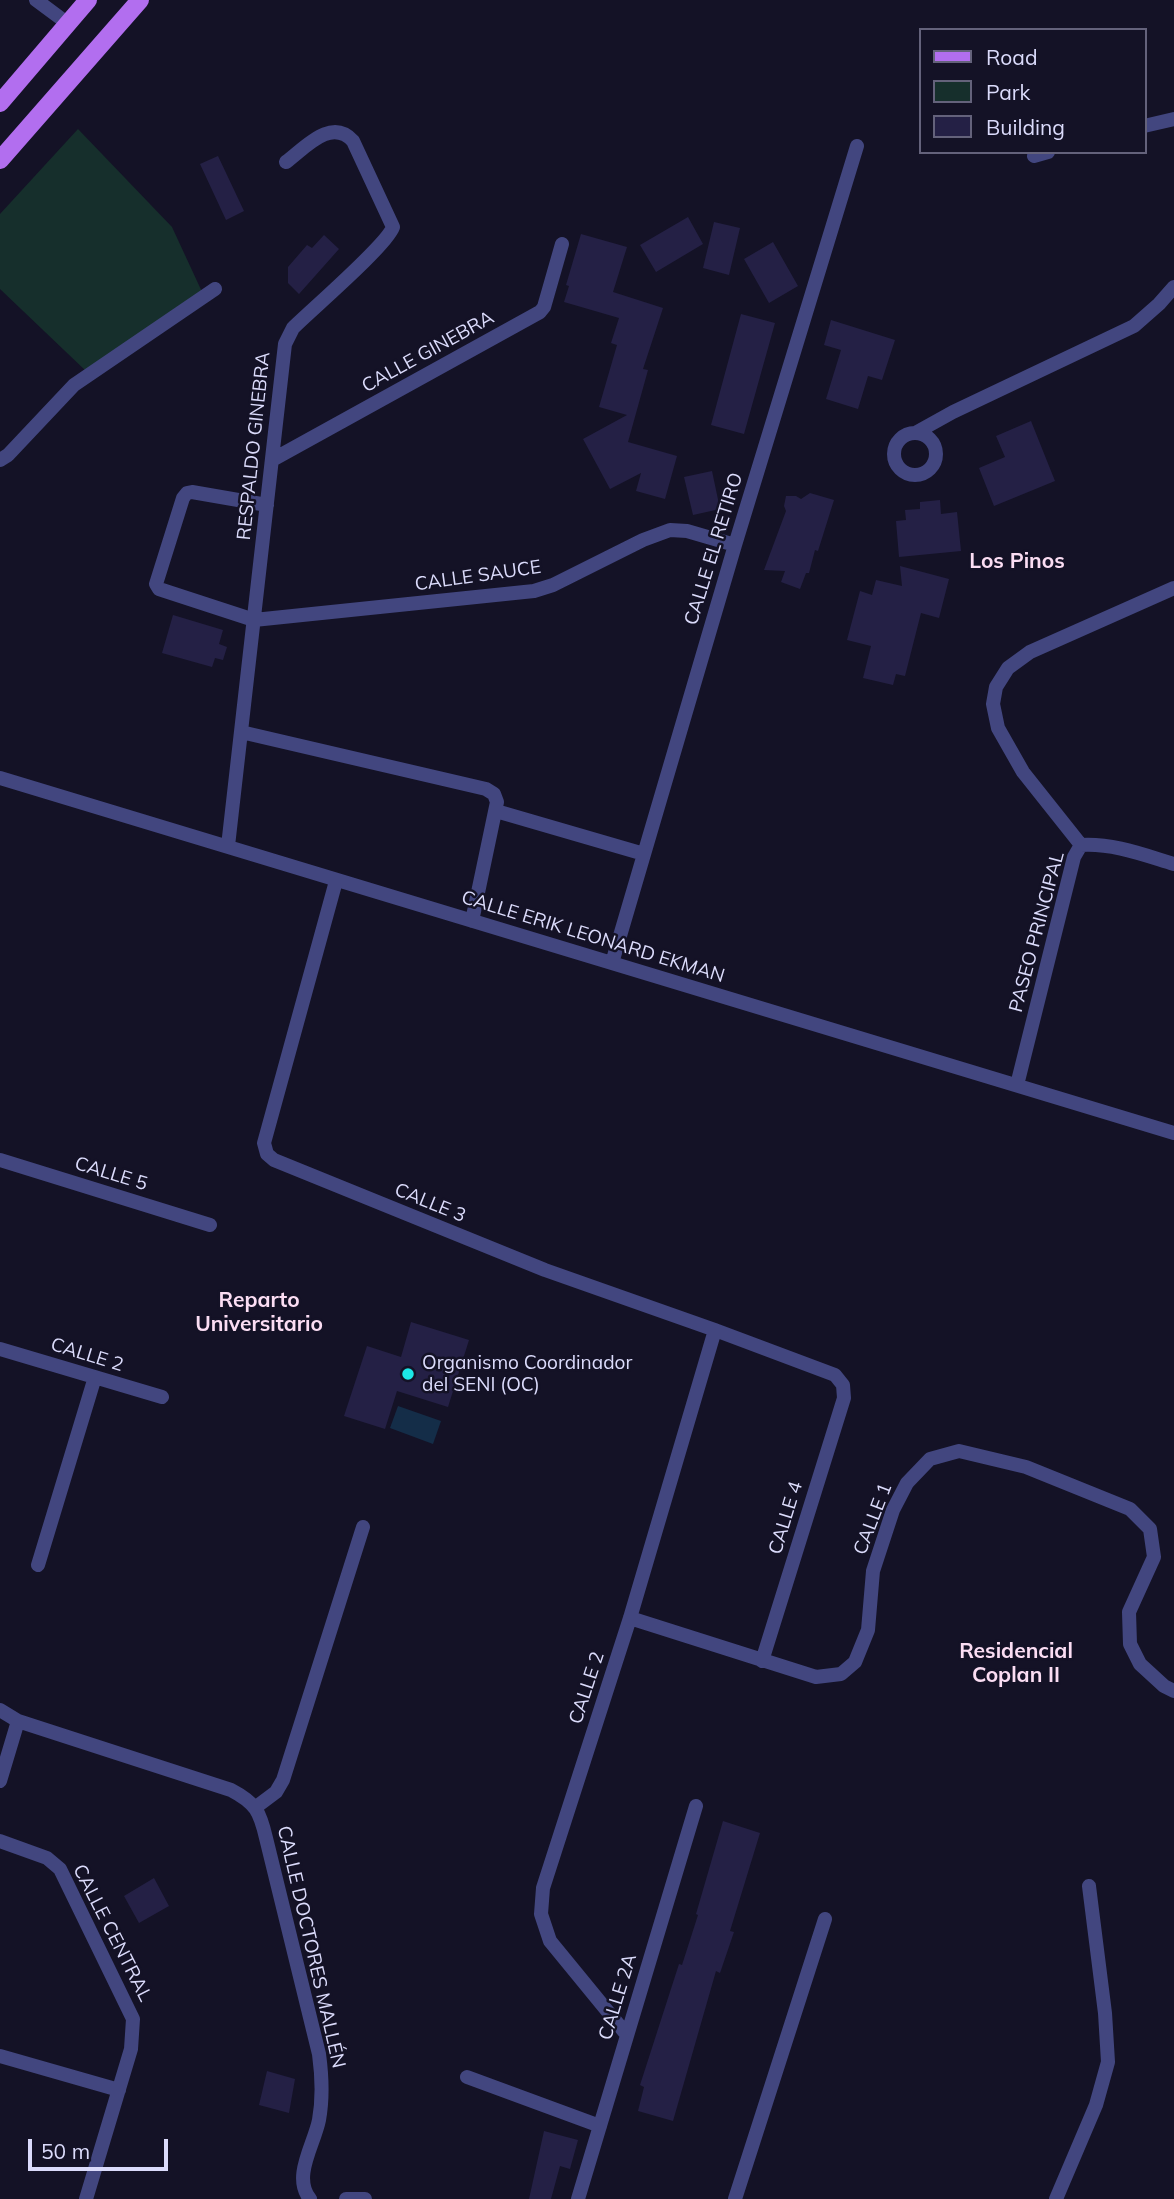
<!DOCTYPE html>
<html>
<head>
<meta charset="utf-8">
<style>
	body { margin:0 }
	#map { position:relative; width:1174px; height:2199px; overflow:hidden; background:#141226; font-family:Mulish,sans-serif }
	canvas { display:block }
	.legend { position:absolute; left:919px; top:28px; width:228px; height:126px; box-sizing:border-box; background:#141226; border:2px solid #64627b; margin:0; padding:9px 12px; list-style:none; font-size:21px; color:#dbdbfb }
	.legend li { display:flex; align-items:center; gap:14px; height:35px }
	.legend b { width:35px; border:2px solid #64627b }
	.scale { position:absolute; left:28px; top:2139px; width:140px; height:32px; box-sizing:border-box; border:4px solid #dbdbfb; border-top:0; padding-left:9px; font-size:21px; line-height:24px; white-space:nowrap; color:#dbdbfb; -webkit-text-stroke:5px #141226; paint-order:stroke }
</style>
</head>
<body>
<div id="map">
<canvas width="1174" height="2199"></canvas>
<ul class="legend">
<li><b style="height:9px;background:#b26eef"></b>Road</li>
<li><b style="height:19px;background:#162f2c"></b>Park</li>
<li><b style="height:19px;background:#242045"></b>Building</li>
</ul>
<div class="scale">50 m</div>
</div>
<script>
const c = document.querySelector('canvas').getContext('2d');
c.lineJoin = 'round';
function fillPath(path, color) { c.fillStyle = color; c.fill(path, 'evenodd'); }
function trace(path, color, width, dash) { c.strokeStyle = color; c.lineWidth = width; c.lineCap = dash ? 'butt' : 'round'; c.setLineDash(dash || []); c.stroke(path); }
function drawText(font, color, halo, rows, align = 'center') {
  c.font = font + ' Mulish,sans-serif'; c.lineWidth = 5; c.setLineDash([]); c.textBaseline = 'middle'; c.strokeStyle = halo; c.fillStyle = color; for (const [text, x, y, turn = 0] of rows) {
    c.save(); c.translate(x, y); c.rotate((+turn || 0) * Math.PI / 180); c.textAlign = isNaN(turn) ? turn : align; if (halo) c.strokeText(text, 0, 0); c.fillText(text, 0, 0); c.restore();
  }
}
fillPath(new Path2D(`
	M 78,129 L 172,227 L 203,294 L 87,372 L 0,289 L 0,214 Z`), '#162f2c');
fillPath(new Path2D(`
	M 398,1406 L 441,1421 L 433,1444 L 390,1428 Z`), '#142d48');
fillPath(new Path2D(`
	M 218,156 L 244,211 L 226,220 L 200,164 Z
	M 688,217 L 703,244 L 656,272 L 640,245 Z
	M 714,222 L 740,228 L 729,275 L 703,268 Z
	M 581,234 L 627,247 L 613,292 L 663,308 L 643,369 L 648,370 L 628,442 L 677,456 L 665,499 L 636,491 L 641,473 L 610,489 L 583,439 L 627,415 L 599,407 L 617,345 L 611,343 L 619,318 L 564,302 L 569,286 L 566,285 Z
	M 324,235 L 339,249 L 299,294 L 288,283 L 288,267 L 307,245 L 312,248 Z
	M 773,242 L 798,286 L 769,303 L 744,259 Z
	M 741,314 L 775,323 L 744,434 L 711,425 Z
	M 831,320 L 895,340 L 882,380 L 868,376 L 858,409 L 826,399 L 841,350 L 824,345 Z
	M 1031,421 L 1055,481 L 994,506 L 979,468 L 1005,457 L 996,436 Z
	M 712,471 L 720,509 L 693,515 L 684,477 Z
	M 810,493 L 834,500 L 818,551 L 815,550 L 809,573 L 806,573 L 800,589 L 781,582 L 785,571 L 764,570 L 786,511 L 784,506 L 786,496 L 796,496 L 801,499 Z
	M 940,500 L 941,514 L 957,512 L 961,551 L 899,557 L 896,521 L 906,520 L 905,510 L 920,509 L 920,502 Z
	M 900,566 L 949,579 L 939,618 L 921,613 L 905,676 L 896,674 L 893,685 L 863,678 L 871,646 L 847,640 L 860,591 L 872,595 L 876,580 L 902,586 Z
	M 173,615 L 223,630 L 219,644 L 227,647 L 223,660 L 215,658 L 212,667 L 162,653 Z
	M 411,1322 L 469,1340 L 448,1407 L 397,1391 L 385,1429 L 344,1416 L 367,1346 L 401,1357 Z
	M 723,1821 L 760,1833 L 730,1931 L 734,1932 L 720,1973 L 716,1971 L 673,2121 L 638,2111 L 644,2087 L 640,2085 L 679,1964 L 682,1965 L 698,1915 L 696,1914 Z
	M 154,1878 L 169,1906 L 139,1923 L 124,1896 Z
	M 267,2071 L 295,2079 L 289,2113 L 259,2105 Z
	M 544,2131 L 578,2140 L 570,2169 L 560,2166 L 551,2199 L 529,2199 Z`), '#242045');
trace(new Path2D(`
	M 36,0 L 67,23
	M 1144,126 L 1174,119
	M 1034,156 L 1048,152
	M 917,432 L 953,412 L 1134,326 L 1159,304 L 1174,287
	M894 454a21 21 0 1 1 42 0a21 21 0 1 1-42 0Z
	M 0,460 L 8,455 L 74,385 L 215,289
	M 272,460 L 540,312 L 544,307 L 562,244
	M 267,505 L 192,492 L 187,493 L 183,498 L 156,584 L 159,589 L 254,620 L 534,591 L 553,585 L 643,540 L 670,530 L 687,531 L 735,545
	M 241,732 L 486,789 L 494,794 L 497,802 L 472,921
	M 0,778 L 1174,1133
	M 496,811 L 644,854
	M 1081,845 C 1113,843 1144,855 1174,864
	M 228,846 L 285,344 L 293,328 C 311,310 387,245 393,227 L 353,141 C 331,117 305,148 286,162
	M 336,881 L 264,1143 L 267,1154 L 274,1160 L 545,1270 L 715,1330 L 835,1375 L 843,1385 L 844,1398 L 762,1661
	M 612,963 L 735,545 L 857,146
	M 1017,1085 L 1074,857 L 1081,845 L 1023,772 L 998,728 L 993,704 L 996,687 L 1008,668 L 1030,652 L 1174,588
	M 0,1160 L 210,1225
	M 0,1349 L 162,1397
	M 38,1565 L 95,1377
	M 630,1618 L 816,1677 L 841,1674 L 855,1662 L 868,1630 L 873,1571 L 893,1510 L 907,1483 L 930,1459 L 959,1451 L 1026,1467 L 1130,1509 L 1150,1529 L 1154,1557 L 1129,1612 L 1130,1644 L 1140,1664 L 1164,1686 L 1174,1691
	M 0,1710 L 18,1721 L 231,1790 C 256,1803 260,1812 266,1838 L 319,2054 C 322,2076 323,2098 319,2120 C 314,2145 292,2177 310,2199
	M 0,1781 L 18,1721
	M 256,1807 L 276,1792 L 283,1780 L 363,1527
	M 0,1841 L 47,1858 L 60,1869 L 133,2019 L 131,2049 L 86,2199
	M 627,2035 L 550,1941 L 541,1914 L 543,1888 L 630,1618 L 715,1330
	M 0,2056 L 119,2090
	M 467,2077 L 600,2126
	M 346,2199 L 365,2199
	M 578,2199 L 696,1806
	M 735,2199 L 825,1919
	M 1056,2199 L 1096,2105 L 1108,2062 L 1105,2013 L 1089,1886`), '#42467f', 14);
trace(new Path2D(`
	M 0,103 L 88,0
	M 0,160 L 140,0`), '#b26eef', 18);
for (const [x, y, r, color] of [
	[408,1374,7,"#1ce6e6"]
]) { const dot = new Path2D(); dot.arc(x, y, r, 0, 2 * Math.PI); c.fillStyle = color; c.fill(dot); trace(dot, '#141226', 2.5); }
drawText('19px', '#dbdbfb', '#141226', [
	["CALLE GINEBRA",428,352,-29],
	["RESPALDO GINEBRA",254,446,-84],
	["CALLE EL RETIRO",714,549,-73],
	["CALLE SAUCE",478,576,-8],
	["PASEO PRINCIPAL",1037,932,-75],
	["CALLE ERIK LEONARD EKMAN",593,937,17],
	["CALLE 5",111,1174,17],
	["CALLE 3",430,1203,22],
	["CALLE 2",87,1355,17],
	["CALLE 4",786,1518,-73],
	["CALLE 1",873,1519,-69],
	["CALLE 2",587,1688,-72],
	["CALLE CENTRAL",112,1933,63],
	["CALLE DOCTORES MALLÉN",311,1947,77],
	["CALLE 2A",618,1997,-73]
]);
drawText('19px', '#dbdbfb', '#141226', [
	["Organismo Coordinador",422,1363],
	["del SENI (OC)",422,1385]
], 'left');
drawText('bold 21px', '#fbddf3', '#141226', [
	["Los Pinos",1017,562],
	["Reparto",259,1301],
	["Universitario",259,1325],
	["Residencial",1016,1652],
	["Coplan II",1016,1676]
]);
</script>
</body>
</html>
